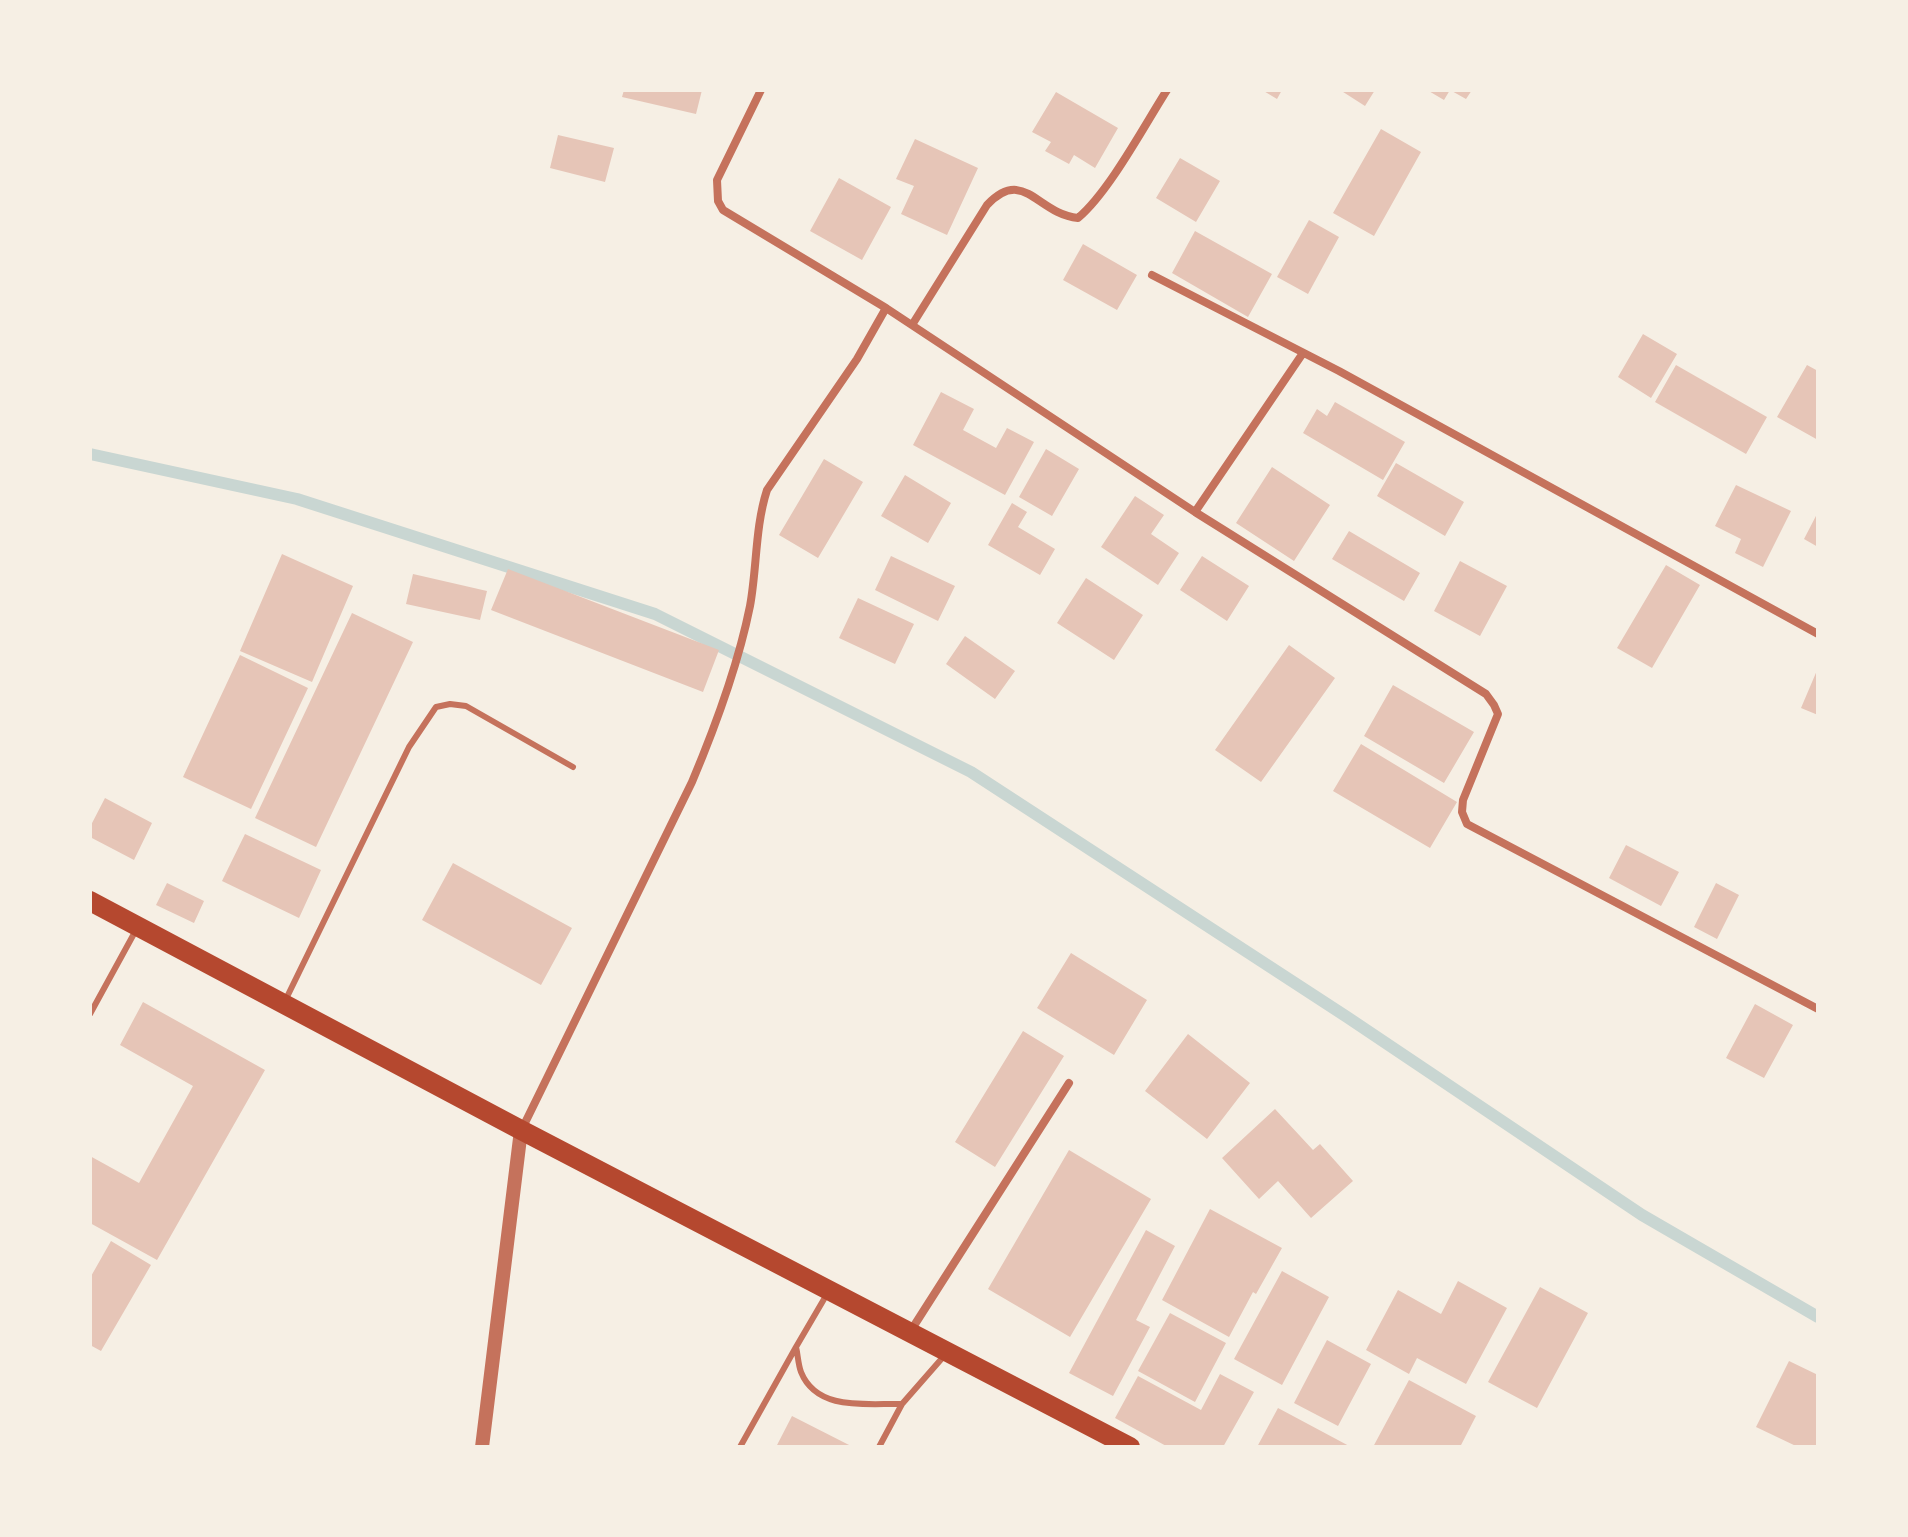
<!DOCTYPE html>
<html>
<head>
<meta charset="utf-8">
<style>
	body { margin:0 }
	#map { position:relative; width:1908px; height:1537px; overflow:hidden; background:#f6efe4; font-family:Merriweather,serif }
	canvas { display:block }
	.frame { position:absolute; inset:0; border:92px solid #f6efe4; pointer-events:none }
</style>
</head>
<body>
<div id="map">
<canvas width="1908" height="1537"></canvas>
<div class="frame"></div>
</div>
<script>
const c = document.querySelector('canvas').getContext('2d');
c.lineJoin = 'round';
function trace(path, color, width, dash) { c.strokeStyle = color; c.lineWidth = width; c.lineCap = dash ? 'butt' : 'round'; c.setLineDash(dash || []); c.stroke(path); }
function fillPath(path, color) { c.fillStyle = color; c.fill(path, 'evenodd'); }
trace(new Path2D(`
	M 90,454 L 297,499 L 655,614 L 971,772 L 1347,1017 L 1642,1215 L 1818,1317`), '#c9d6d2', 12);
fillPath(new Path2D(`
	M 624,90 L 702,90 L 696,114 L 622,97 Z
	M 1262,90 L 1282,90 L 1277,99 Z
	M 1340,90 L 1375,90 L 1365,106 Z
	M 1427,90 L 1450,90 L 1444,100 Z
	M 1450,90 L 1472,90 L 1466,99 Z
	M 1056,92 L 1118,128 L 1095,168 L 1074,155 L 1069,164 L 1045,151 L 1051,142 L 1032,132 Z
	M 1381,129 L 1421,152 L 1374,236 L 1333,213 Z
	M 558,135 L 614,148 L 605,182 L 550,168 Z
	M 915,139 L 978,168 L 947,235 L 901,214 L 914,186 L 896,179 Z
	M 1180,158 L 1220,181 L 1196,222 L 1156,198 Z
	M 839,178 L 891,207 L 862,260 L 810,231 Z
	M 1309,220 L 1339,237 L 1308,294 L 1277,277 Z
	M 1195,231 L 1272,274 L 1248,317 L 1172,273 Z
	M 1083,244 L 1137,275 L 1117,310 L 1063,280 Z
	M 1643,334 L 1677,354 L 1651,398 L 1618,377 Z
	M 1676,365 L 1767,417 L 1746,454 L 1655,402 Z
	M 1807,365 L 1818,371 L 1818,440 L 1777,417 Z
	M 941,392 L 974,409 L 963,430 L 996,448 L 1007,428 L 1034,442 L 1005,495 L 913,445 Z
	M 1335,402 L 1405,442 L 1383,480 L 1303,433 L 1317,409 L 1327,416 Z
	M 1046,449 L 1079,469 L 1052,516 L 1019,497 Z
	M 824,459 L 863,482 L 818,558 L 779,535 Z
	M 1396,463 L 1464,502 L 1445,536 L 1377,496 Z
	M 1272,467 L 1330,505 L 1294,561 L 1236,523 Z
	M 905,475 L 951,503 L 928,543 L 881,516 Z
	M 1736,485 L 1791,511 L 1763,567 L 1735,553 L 1741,539 L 1715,526 Z
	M 1135,496 L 1164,515 L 1151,534 L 1179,553 L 1158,585 L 1101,547 Z
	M 1012,503 L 1027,512 L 1018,527 L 1055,549 L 1040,575 L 988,545 Z
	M 1818,512 L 1818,547 L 1804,539 Z
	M 1349,531 L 1420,573 L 1404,601 L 1332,559 Z
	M 282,554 L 353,586 L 312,682 L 240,651 Z
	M 891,556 L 955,586 L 938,621 L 875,590 Z
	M 1202,556 L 1249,586 L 1227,621 L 1180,590 Z
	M 1460,561 L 1507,586 L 1480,636 L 1434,611 Z
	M 1666,565 L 1700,585 L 1652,668 L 1617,648 Z
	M 508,569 L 719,650 L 703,692 L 491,610 Z
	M 413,574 L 487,591 L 480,620 L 406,604 Z
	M 1086,578 L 1143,615 L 1114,660 L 1057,623 Z
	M 858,598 L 914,624 L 895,664 L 839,638 Z
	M 352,613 L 413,642 L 316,847 L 255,818 Z
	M 965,636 L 1015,671 L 995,699 L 946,664 Z
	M 1289,645 L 1335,678 L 1261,782 L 1215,750 Z
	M 240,655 L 308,688 L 251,809 L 183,777 Z
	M 1818,668 L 1818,715 L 1801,708 Z
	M 1393,685 L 1474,732 L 1444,783 L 1364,736 Z
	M 1361,744 L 1457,802 L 1430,848 L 1333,791 Z
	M 105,798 L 152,823 L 134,860 L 90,837 L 90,827 Z
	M 245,834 L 321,870 L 299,918 L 222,881 Z
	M 1626,845 L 1679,872 L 1661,906 L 1609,878 Z
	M 453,863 L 572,928 L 541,985 L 422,920 Z
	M 167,883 L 204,901 L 194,923 L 156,905 Z
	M 1716,883 L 1739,895 L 1717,939 L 1694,927 Z
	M 1071,953 L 1147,1000 L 1114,1055 L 1037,1008 Z
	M 143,1002 L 265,1070 L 157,1260 L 90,1223 L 90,1156 L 139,1183 L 193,1086 L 120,1045 Z
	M 1755,1004 L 1793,1025 L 1764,1078 L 1726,1058 Z
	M 1023,1031 L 1064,1056 L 995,1167 L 955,1142 Z
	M 1188,1034 L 1250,1083 L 1207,1139 L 1145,1091 Z
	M 1275,1109 L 1313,1150 L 1320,1144 L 1353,1181 L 1311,1218 L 1278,1181 L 1259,1199 L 1222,1158 Z
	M 1069,1150 L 1151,1199 L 1070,1337 L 988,1289 Z
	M 1210,1209 L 1282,1248 L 1256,1294 L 1253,1292 L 1229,1337 L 1162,1300 Z
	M 1146,1230 L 1175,1246 L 1136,1320 L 1150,1327 L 1113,1396 L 1069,1373 Z
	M 111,1241 L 151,1265 L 101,1351 L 90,1345 L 90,1278 Z
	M 1282,1271 L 1329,1297 L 1282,1385 L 1234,1359 Z
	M 1458,1281 L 1507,1308 L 1466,1384 L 1417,1358 L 1409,1374 L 1366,1350 L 1398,1290 L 1441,1314 Z
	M 1540,1287 L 1588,1313 L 1537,1408 L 1488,1382 Z
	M 1170,1313 L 1226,1343 L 1195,1402 L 1138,1371 Z
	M 1327,1340 L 1371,1364 L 1338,1426 L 1294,1403 Z
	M 1789,1361 L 1818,1375 L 1818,1447 L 1798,1447 L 1756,1427 Z
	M 1220,1374 L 1254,1392 L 1223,1447 L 1168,1447 L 1115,1418 L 1138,1376 L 1201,1410 Z
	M 1409,1380 L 1476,1416 L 1460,1447 L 1373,1447 Z
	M 1278,1408 L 1351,1447 L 1257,1447 Z
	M 792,1416 L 853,1447 L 776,1447 Z`), '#e6c5b7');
trace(new Path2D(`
	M 285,1001 L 409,747 L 436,707 L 450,704 L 466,706 L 573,767
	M 90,1014 L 136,930
	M 827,1294 L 796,1347 C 798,1355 798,1364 801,1372 C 817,1412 868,1403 902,1404 L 944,1356
	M 740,1447 L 796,1347
	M 879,1447 L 902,1404`), '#c5725c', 6);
trace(new Path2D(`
	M 761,90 L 717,180 L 718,201 L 723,210 L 886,308 L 1195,512 L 1486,694 L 1494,705 L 1498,714 L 1463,800 L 1462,812 L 1467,824 L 1818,1009
	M 1152,275 L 1339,371 L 1818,634
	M 912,325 L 987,205 C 1024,166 1037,214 1078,218 C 1109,192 1144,126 1167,90
	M 1195,512 L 1303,353
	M 522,1129 L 692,782 C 716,725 738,666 750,606 C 757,568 755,527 767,490 L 857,359 L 886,308
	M 910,1332 L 1069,1083`), '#c5725c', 8);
trace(new Path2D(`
	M 482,1447 L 521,1130`), '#c5725c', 14);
trace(new Path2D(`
	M 90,901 L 521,1130 L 1130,1447`), '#b5482f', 20);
</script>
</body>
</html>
